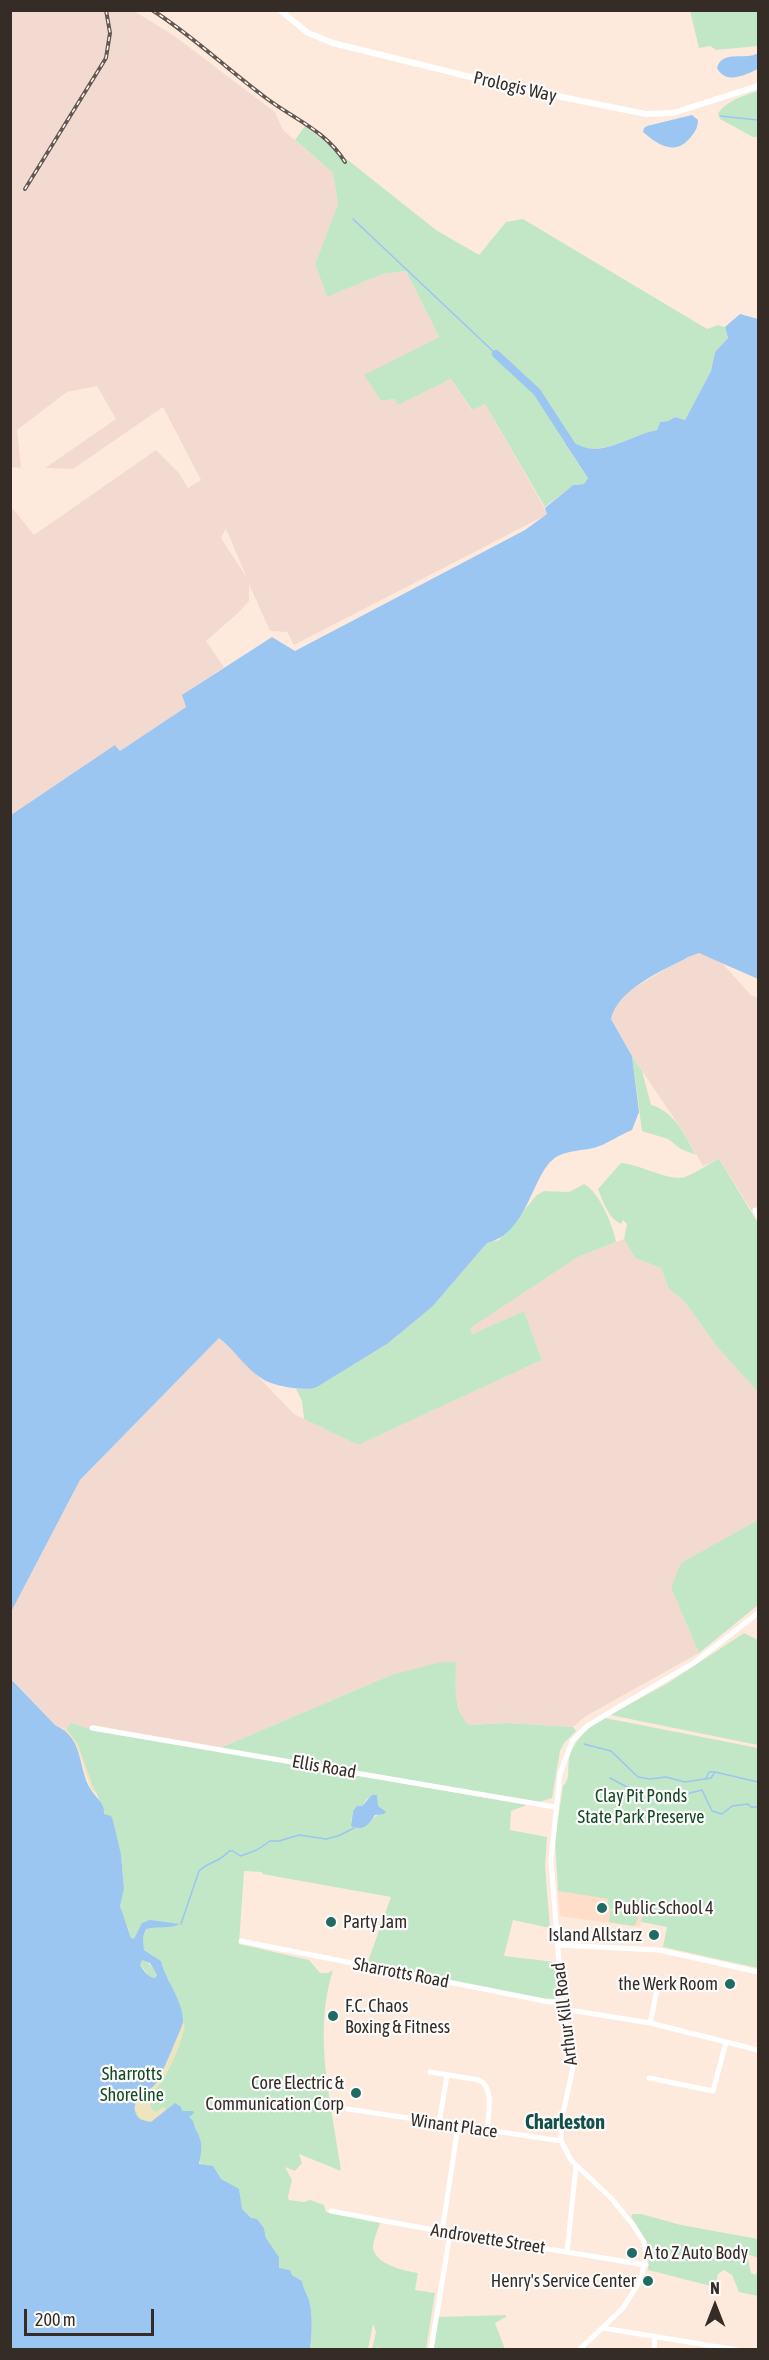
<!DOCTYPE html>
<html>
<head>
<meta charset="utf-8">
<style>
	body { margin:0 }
	#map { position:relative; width:769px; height:2360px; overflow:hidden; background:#feeadc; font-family:"Asap Condensed",sans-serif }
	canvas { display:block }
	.frame { position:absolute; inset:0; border:12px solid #362c26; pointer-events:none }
	.north { position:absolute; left:685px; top:2276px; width:60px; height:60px; -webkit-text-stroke:4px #fbfbfb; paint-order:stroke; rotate:0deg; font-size:16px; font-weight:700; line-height:24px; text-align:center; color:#362c26 }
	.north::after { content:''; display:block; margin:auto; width:21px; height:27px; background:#362c26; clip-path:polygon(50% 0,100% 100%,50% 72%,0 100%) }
	.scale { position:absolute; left:24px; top:2309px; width:130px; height:27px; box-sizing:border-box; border:3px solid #362c26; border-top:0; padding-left:8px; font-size:18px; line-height:21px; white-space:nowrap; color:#362c26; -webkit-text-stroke:4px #fbfbfb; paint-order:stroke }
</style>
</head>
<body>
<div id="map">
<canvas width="769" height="2360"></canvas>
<div class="frame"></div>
<div class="north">N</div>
<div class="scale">200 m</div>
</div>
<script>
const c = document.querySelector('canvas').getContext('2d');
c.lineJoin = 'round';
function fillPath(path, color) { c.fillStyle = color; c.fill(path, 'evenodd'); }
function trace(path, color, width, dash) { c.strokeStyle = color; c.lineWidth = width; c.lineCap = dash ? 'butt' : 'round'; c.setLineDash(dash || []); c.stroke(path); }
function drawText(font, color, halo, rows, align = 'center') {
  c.font = font + ' "Asap Condensed",sans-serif'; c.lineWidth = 4.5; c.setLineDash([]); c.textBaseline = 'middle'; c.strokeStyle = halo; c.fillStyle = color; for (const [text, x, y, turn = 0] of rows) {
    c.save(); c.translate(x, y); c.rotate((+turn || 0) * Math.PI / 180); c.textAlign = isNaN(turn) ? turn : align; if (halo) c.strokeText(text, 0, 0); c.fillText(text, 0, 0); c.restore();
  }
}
fillPath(new Path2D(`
	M 558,1891 L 646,1905 L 640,1927 L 560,1916 Z`), '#fedec8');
fillPath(new Path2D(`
	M 11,11 L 134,11 L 173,35 L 275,112 L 283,130 L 333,173 L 338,204 L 315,264 L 327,297 L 383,274 L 406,271 L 439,337 L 365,375 L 381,401 L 394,399 L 398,405 L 451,379 L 471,410 L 485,404 L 548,514 L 294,645 L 287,632 L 270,631 L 249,584 L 249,601 L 237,614 L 206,641 L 224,667 L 183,695 L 186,707 L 120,751 L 116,745 L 11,815 L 11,508 L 14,510 L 34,535 L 156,450 L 179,473 L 188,488 L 201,480 L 163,407 L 73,469 L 45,468 L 116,419 L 97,386 L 67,392 L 17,430 L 21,468 L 11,467 ZM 226,529 L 247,578 L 221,538 Z
	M 699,953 L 721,962 L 751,995 L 758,998 L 758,1211 L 757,1209 L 752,1211 L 719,1159 L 703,1166 L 684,1133 L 632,1056 L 611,1019 L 613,1009 L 625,993 L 688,956 Z
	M 624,1239 L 635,1258 L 661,1268 L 669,1289 L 684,1301 L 718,1348 L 758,1392 L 758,1520 L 727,1539 L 671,1588 L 699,1653 L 586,1716 L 573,1727 L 506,1723 L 469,1725 L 463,1720 L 458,1706 L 455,1692 L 456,1662 L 391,1675 L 220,1748 L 93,1725 L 91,1729 L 71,1723 L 66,1729 L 62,1728 L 55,1725 L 11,1678 L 11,1612 L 80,1480 L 220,1337 L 294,1414 L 358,1445 L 542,1360 L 524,1311 L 472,1334 L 469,1328 L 578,1257 Z`), '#f3dad1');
fillPath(new Path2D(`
	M 690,11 L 758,11 L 758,46 L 716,50 L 710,46 L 699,48 Z
	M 758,91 L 758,137 L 753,137 L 720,119 L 718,113 C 728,100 743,96 758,91 Z
	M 305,126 L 436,230 L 479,255 L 506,222 L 523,219 L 707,329 L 718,325 L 725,327 L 728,338 L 715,352 L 711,371 L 685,420 L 675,417 L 668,421 L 660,422 L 657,430 C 644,433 636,437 625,442 C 606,450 586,449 566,446 L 588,478 L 584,484 L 573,485 L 545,507 L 485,404 L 472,410 L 451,379 L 398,405 L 394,399 L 381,401 L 364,375 L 439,337 L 406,271 L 383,274 L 327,297 L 315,264 L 338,204 L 333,173 L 295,140 Z
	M 632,1056 L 642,1071 L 651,1105 C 674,1111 685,1135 696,1155 L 681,1149 L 668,1139 L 642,1131 Z
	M 719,1159 L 758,1223 L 758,1392 L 718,1348 L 684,1301 L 669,1289 L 661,1268 L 635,1258 L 624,1239 L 627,1224 L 623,1220 L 621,1224 C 608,1218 603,1201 598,1189 L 621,1163 C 639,1164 670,1182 685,1177 C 696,1173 708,1164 719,1159 Z
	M 584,1184 C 598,1190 614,1227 616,1242 L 578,1257 L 470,1328 L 472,1334 L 524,1311 L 542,1360 L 358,1445 L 304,1419 L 302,1401 L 296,1389 L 307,1389 L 317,1387 L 387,1344 L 432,1307 L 487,1243 L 499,1240 L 537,1195 L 544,1191 L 569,1192 Z
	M 758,1520 L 758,1605 L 699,1653 L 671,1588 L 681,1563 Z
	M 744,1633 L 758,1640 L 758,1745 L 610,1715 L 668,1683 Z
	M 441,1662 L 456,1662 C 456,1682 452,1710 469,1725 L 506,1723 L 573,1727 L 576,1731 L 564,1743 L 560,1751 L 552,1798 L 539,1802 L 220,1748 L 391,1675 Z
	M 605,1718 L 758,1748 L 758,1968 L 663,1947 L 667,1927 L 641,1922 L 646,1905 L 639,1904 L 637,1913 L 623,1911 L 624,1901 L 621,1911 L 607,1908 L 608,1899 L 558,1891 L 555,1839 L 563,1786 C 571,1779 567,1768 569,1759 C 572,1743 590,1724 605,1718 Z
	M 71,1723 L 91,1729 L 527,1805 L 511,1811 L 510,1830 L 547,1837 L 545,1866 L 550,1928 L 513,1920 L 504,1956 L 555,1962 L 557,1995 L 555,1999 L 540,1998 L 367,1964 L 391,1897 L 262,1874 L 262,1872 L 244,1871 L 239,1944 L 309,1960 L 320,1973 L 328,1973 L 333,1970 C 312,2036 332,2104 341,2171 L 299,2154 L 302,2163 L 295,2171 L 285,2167 L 292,2180 L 288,2197 L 289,2200 L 304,2202 L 310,2200 L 324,2205 L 326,2212 L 380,2223 C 378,2230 373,2240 373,2247 C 374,2264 405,2271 418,2273 L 415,2290 L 435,2293 L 426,2349 L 378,2349 L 379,2347 L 372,2349 L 376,2332 L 373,2324 L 368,2349 L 310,2349 C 312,2334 313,2315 309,2300 C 307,2294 303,2288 302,2281 L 292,2275 L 287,2269 L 279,2269 L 279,2257 L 266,2238 L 264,2228 L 257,2219 L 251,2219 L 203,2174 L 195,2141 L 68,2170 L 170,1982 L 164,1975 L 161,1961 L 144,1950 L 143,1937 L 146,1929 L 179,1924 L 142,1923 L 140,1957 C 148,1962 153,1966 157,1976 L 155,1978 L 150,1977 L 138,1962 L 128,1928 L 123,1919 L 120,1906 L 124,1889 L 121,1854 L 113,1820 L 104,1814 C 102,1802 95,1792 90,1780 C 82,1761 80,1744 66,1729 ZM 367,1799 L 376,1800 L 380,1813 L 372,1819 L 351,1823 L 353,1811 L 357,1807 L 362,1806 Z
	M 610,1910 L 638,1915 L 636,1924 L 633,1926 L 609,1922 Z
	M 633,2214 L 641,2214 L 681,2225 L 758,2239 L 758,2258 L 747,2254 L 751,2273 L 755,2275 L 758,2271 L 758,2296 L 739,2292 L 732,2275 L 724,2270 L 718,2274 L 715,2287 L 648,2270 L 649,2249 L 631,2216 Z
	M 506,2315 L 506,2317 L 495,2323 L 505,2349 L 433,2350 L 438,2317 Z`), '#c2e7c7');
fillPath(new Path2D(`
	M 62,1728 L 66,1729 L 78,1744 L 96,1795 L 91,1789 L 78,1749 Z
	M 183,2023 L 185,2026 C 178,2052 168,2078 149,2097 L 151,2108 L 155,2112 L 164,2107 L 166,2111 L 151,2122 L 140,2119 L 134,2108 L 137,2099 L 157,2082 Z`), '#eee5bf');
fillPath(new Path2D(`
	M 758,53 L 758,69 C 745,75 726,85 717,68 C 722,49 746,61 758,53 Z
	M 692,115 L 698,120 C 698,128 695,132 690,138 C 675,156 658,145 643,132 L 644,128 L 647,126 Z
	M 740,314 L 758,319 L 758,979 L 699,953 L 688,957 C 663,971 618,988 611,1019 L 632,1056 L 639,1112 L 632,1130 C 620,1135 605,1145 594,1148 C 584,1150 567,1151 558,1156 C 532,1169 530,1233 487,1243 L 432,1307 L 387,1344 L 317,1387 C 305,1392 272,1386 261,1378 C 245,1368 234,1349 219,1338 L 80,1480 L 11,1612 L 11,815 L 115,745 L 120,751 L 186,707 L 182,695 L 272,637 L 295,651 L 525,530 L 547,514 L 545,508 L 573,485 L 584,484 L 588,478 L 566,445 L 571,441 C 601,461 627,436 657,430 L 660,422 L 668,421 L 675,417 L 685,420 L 711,371 L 715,352 L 728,338 L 725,327 Z
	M 10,1678 L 55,1725 C 85,1739 77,1767 91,1790 C 97,1799 105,1803 104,1814 L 111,1816 L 113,1820 L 121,1854 L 124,1889 L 120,1906 L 131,1938 L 134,1939 L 142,1923 L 150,1920 L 180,1924 C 171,1929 157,1926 146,1929 L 143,1937 L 144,1950 L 161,1961 C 166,1982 183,1999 183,2022 C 182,2027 161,2076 157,2082 C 150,2092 129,2099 136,2114 C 138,2120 145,2121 151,2122 L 175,2103 L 181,2107 L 182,2111 L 193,2111 L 194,2113 L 189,2117 C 195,2121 193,2124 196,2130 C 203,2142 202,2150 199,2164 L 213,2166 L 221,2179 L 239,2189 L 242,2209 L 251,2218 L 257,2219 L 264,2228 L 266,2238 L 279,2257 L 279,2268 L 290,2270 L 292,2275 L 302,2281 C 303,2288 307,2294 309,2300 C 313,2315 312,2334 310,2349 L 11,2349 ZM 142,1960 L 150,1963 L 157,1975 L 155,1978 C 148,1977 144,1971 140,1965 Z
	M 372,1795 L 377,1795 L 378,1806 L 386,1812 L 384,1814 L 375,1815 C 369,1824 364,1832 351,1826 L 353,1811 L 357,1806 L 362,1806 Z`), '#9bc6f2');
trace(new Path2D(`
	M 720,116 L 758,120
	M 353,219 L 496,354
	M 584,1744 L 611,1751 L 638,1777 L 650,1779 L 666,1777 L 685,1782 L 711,1778 L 715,1772 L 758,1782
	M 610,1778 L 625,1786 L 670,1798 L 702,1790 L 712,1811 L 722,1814 L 732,1806 L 748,1804 L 751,1807 L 758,1807
	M 706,1778 L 709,1772 L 715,1772
	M 181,1924 L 199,1871 C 208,1862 222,1861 229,1851 L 233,1851 L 240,1856 C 256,1851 256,1851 270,1841 L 279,1841 L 299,1835 L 326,1839 L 338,1836 L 354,1828`), '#9bc6f2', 1.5);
trace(new Path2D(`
	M 496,354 L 537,392 L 574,449`), '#9bc6f2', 8);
trace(new Path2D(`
	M 755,1210 L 758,1216
	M 92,1728 L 555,1807
	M 241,1941 L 549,2002 L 562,2001
	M 558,1945 L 659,1950 L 758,1972
	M 563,2009 L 650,2023 L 758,2050
	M 650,2023 L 659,1981 L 688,1986
	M 430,2072 L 479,2080 C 495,2088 488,2115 487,2130
	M 649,2078 L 713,2091 L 726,2042
	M 348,2109 L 561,2141
	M 439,2123 L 447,2075
	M 331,2211 L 450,2233 L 646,2265
	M 442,2232 L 458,2126
	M 567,2252 L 576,2166
	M 603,2328 L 737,2350
	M 431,2350 L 450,2233
	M 579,2350 L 623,2308 L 641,2279 L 646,2255 L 644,2242 L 634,2226 L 611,2198 L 571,2160 L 561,2141 L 561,2122 L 573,2068 L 562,2001 L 551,1860 L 560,1774 L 572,1741 L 587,1726 L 695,1662 L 758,1613
	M 654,2350 L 655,2336`), '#fff', 5);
trace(new Path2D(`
	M 280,10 L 308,33 L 333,43 L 507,86 L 646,114 L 673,113 L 758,86`), '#fff', 6);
const rail = new Path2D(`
	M 152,10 C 193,36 228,70 266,98 C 294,119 326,131 345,162
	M 25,189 L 106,58 L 110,33 L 106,10`);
trace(rail, '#645850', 4);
trace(rail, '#fbfbfb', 1.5, [4.5]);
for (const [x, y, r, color] of [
	[602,1908,6,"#226b63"],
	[331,1922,6,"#226b63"],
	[654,1935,6,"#226b63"],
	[730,1984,6,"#226b63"],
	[333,2016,6,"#226b63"],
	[356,2093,6,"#226b63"],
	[632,2253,6,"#226b63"],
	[648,2281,6,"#226b63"]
]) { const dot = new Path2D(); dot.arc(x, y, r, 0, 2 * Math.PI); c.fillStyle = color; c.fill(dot); trace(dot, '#fbfbfb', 2); }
drawText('18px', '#362c26', '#fbfbfb', [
	["Prologis Way",515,87,13],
	["Ellis Road",324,1767,10],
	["Sharrotts Road",401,1973,11],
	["Arthur Kill Road",565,2014,-97],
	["Winant Place",454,2126,8],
	["Androvette Street",488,2239,9]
]);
drawText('18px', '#144922', '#fbfbfb', [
	["Clay Pit Ponds",641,1796],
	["State Park Preserve",641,1817],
	["Sharrotts",132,2074],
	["Shoreline",132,2095]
]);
drawText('18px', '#362c26', '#fbfbfb', [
	["Public School 4",614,1908],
	["Party Jam",343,1922],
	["Island Allstarz",642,1935,"right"],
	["the Werk Room",718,1984,"right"],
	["F.C. Chaos",345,2006],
	["Boxing & Fitness",345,2027],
	["Core Electric &",344,2083,"right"],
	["Communication Corp",344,2104,"right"],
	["A to Z Auto Body",644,2253],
	["Henry's Service Center",636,2281,"right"]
], 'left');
drawText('bold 20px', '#144f48', '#fbfbfb', [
	["Charleston",565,2123]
]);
</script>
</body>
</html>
